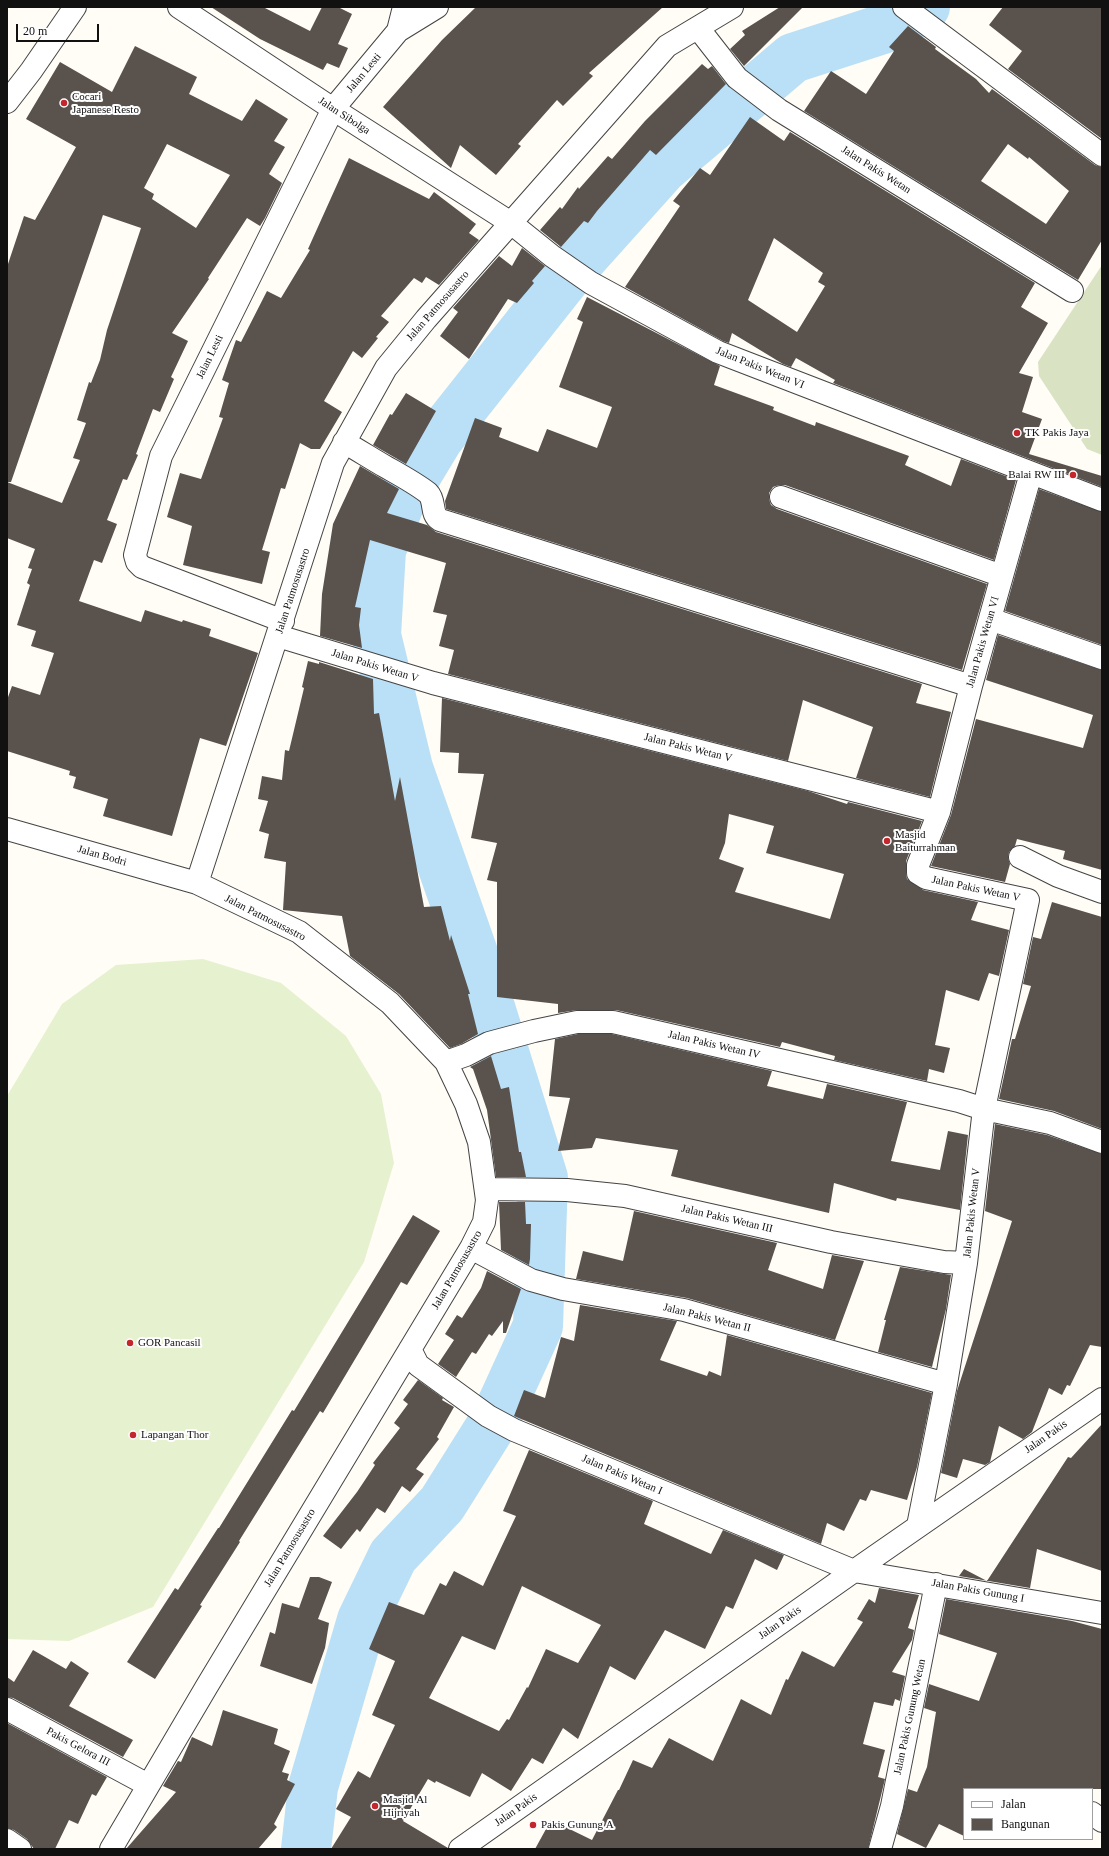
<!DOCTYPE html>
<html>
<head>
<meta charset="utf-8">
<style>
	body { margin:0 }
	#map { position:relative; width:1109px; height:1856px; overflow:hidden; background:#fffdf5; font-family:Georgia,serif }
	canvas { display:block }
	.frame { position:absolute; inset:0; border:8px solid #111; pointer-events:none }
	.legend { position:absolute; left:963px; top:1788px; width:130px; height:52px; box-sizing:border-box; background:#fff; border:1px solid #a0a0a0; margin:0; padding:5px 7px; list-style:none; font-size:12px; color:#111 }
	.legend li { display:flex; align-items:center; gap:8px; height:20px }
	.legend b { width:20px; border:1px solid #a0a0a0 }
	.scale { position:absolute; left:16px; top:24px; width:83px; height:18px; box-sizing:border-box; border:2px solid #111; border-top:0; padding-left:5px; font-size:12px; line-height:14px; white-space:nowrap; color:#111; -webkit-text-stroke:3px #fff; paint-order:stroke }
</style>
</head>
<body>
<div id="map">
<canvas width="1109" height="1856"></canvas>
<div class="frame"></div>
<ul class="legend">
<li><b style="height:5px;background:#fff"></b>Jalan</li>
<li><b style="height:11px;background:#5a524d"></b>Bangunan</li>
</ul>
<div class="scale">20 m</div>
</div>
<script>
const c = document.querySelector('canvas').getContext('2d');
c.lineJoin = 'round';
function fillPath(path, color) { c.fillStyle = color; c.fill(path, 'evenodd'); }
function trace(path, color, width, dash) { c.strokeStyle = color; c.lineWidth = width; c.lineCap = dash ? 'butt' : 'round'; c.setLineDash(dash || []); c.stroke(path); }
function drawText(font, color, halo, rows, align = 'center') {
  c.font = font + ' Georgia,serif'; c.lineWidth = 4; c.setLineDash([]); c.textBaseline = 'middle'; c.strokeStyle = halo; c.fillStyle = color; for (const [text, x, y, turn = 0] of rows) {
    c.save(); c.translate(x, y); c.rotate((+turn || 0) * Math.PI / 180); c.textAlign = isNaN(turn) ? turn : align; if (halo) c.strokeText(text, 0, 0); c.fillText(text, 0, 0); c.restore();
  }
}
fillPath(new Path2D(`
	M 1102,265 L 1102,455 L 1087,449 L 1039,376 L 1038,362 Z`), '#d9e3c4');
fillPath(new Path2D(`
	M 203,959 L 281,983 L 346,1036 L 381,1094 L 394,1163 L 364,1262 L 153,1607 L 69,1641 L 7,1639 L 7,1096 L 62,1004 L 116,965 Z`), '#e6f2cf');
trace(new Path2D(`
	M 306,1849 L 313,1787 L 362,1620 L 393,1556 L 442,1504 L 496,1418 L 538,1326 L 543,1178 L 474,956 L 408,768 L 376,635 L 381,550 L 400,502 L 438,439 L 575,266 L 662,169 L 793,58 L 889,27 L 925,7`), '#b9e0f7', 50);
fillPath(new Path2D(`
	M 211,7 L 263,7 L 310,31 L 322,7 L 338,7 L 352,14 L 338,44 L 348,48 L 339,68 L 327,63 L 323,70 L 260,39 Z
	M 476,7 L 663,7 L 589,73 L 593,76 L 563,106 L 557,100 L 518,144 L 521,146 L 496,175 L 460,145 L 451,168 L 383,107 L 442,40 Z
	M 780,7 L 803,7 L 744,66 L 730,49 L 745,35 L 742,31 Z
	M 1003,7 L 1102,7 L 1102,139 L 1008,69 L 1022,51 L 989,25 Z
	M 908,26 L 936,47 L 935,49 L 976,79 L 989,93 L 992,89 L 1095,165 L 1102,167 L 1102,240 L 1078,280 L 804,111 L 831,71 L 866,94 L 894,51 L 889,47 ZM 1008,144 L 1028,159 L 1029,157 L 1069,191 L 1046,224 L 981,181 Z
	M 135,46 L 197,77 L 189,94 L 242,121 L 256,99 L 288,119 L 274,141 L 285,147 L 269,174 L 282,183 L 265,218 L 260,226 L 247,218 L 208,278 L 209,279 L 172,333 L 188,341 L 171,377 L 174,379 L 160,412 L 153,409 L 136,454 L 138,455 L 127,480 L 123,479 L 107,520 L 117,524 L 102,563 L 94,560 L 79,601 L 141,622 L 145,610 L 182,622 L 183,620 L 211,629 L 209,636 L 258,653 L 226,746 L 200,738 L 172,836 L 103,816 L 108,799 L 73,788 L 76,777 L 69,775 L 70,771 L 7,751 L 7,700 L 12,686 L 40,695 L 54,653 L 31,646 L 36,631 L 17,625 L 30,585 L 27,583 L 32,569 L 28,568 L 35,549 L 7,538 L 7,482 L 62,503 L 80,460 L 73,458 L 86,423 L 77,420 L 89,382 L 91,383 L 100,360 L 107,330 L 141,228 L 103,215 L 11,482 L 7,482 L 7,267 L 24,216 L 35,220 L 76,147 L 26,119 L 60,62 L 112,92 ZM 167,144 L 230,175 L 196,228 L 152,199 L 154,194 L 144,188 Z
	M 702,64 L 708,69 L 712,66 L 726,84 L 656,155 L 650,150 L 597,211 L 588,223 L 584,221 L 561,247 L 540,230 L 560,207 L 562,209 L 578,187 L 579,189 L 608,156 L 612,159 L 645,121 Z
	M 750,117 L 784,141 L 790,132 L 1035,283 L 1021,307 L 1048,323 L 1019,373 L 1033,377 L 1022,412 L 1042,419 L 1029,454 L 1102,476 L 1102,487 L 833,383 L 835,380 L 796,358 L 791,367 L 783,364 L 732,333 L 729,343 L 723,341 L 625,287 L 680,206 L 673,201 L 700,168 L 710,175 ZM 774,238 L 823,273 L 818,282 L 825,286 L 797,332 L 748,300 Z
	M 349,158 L 429,199 L 434,192 L 476,224 L 469,233 L 479,240 L 439,285 L 426,277 L 422,283 L 414,278 L 381,316 L 389,322 L 376,337 L 378,338 L 362,358 L 353,351 L 324,401 L 342,412 L 320,449 L 311,449 L 300,443 L 285,489 L 281,488 L 262,550 L 270,552 L 262,584 L 183,565 L 192,526 L 167,517 L 180,473 L 201,479 L 223,418 L 219,417 L 229,383 L 222,380 L 236,340 L 241,342 L 267,291 L 281,298 L 310,250 L 308,249 Z
	M 522,248 L 545,266 L 532,281 L 534,283 L 517,303 L 508,299 L 469,359 L 440,336 L 458,312 L 453,308 L 499,256 L 512,266 Z
	M 587,297 L 720,366 L 714,385 L 774,407 L 773,410 L 815,426 L 816,422 L 909,456 L 905,465 L 951,486 L 961,459 L 1016,480 L 994,560 L 785,485 L 779,485 L 773,487 L 769,493 L 769,499 L 771,505 L 777,509 L 987,584 L 962,670 L 446,509 L 445,501 L 475,418 L 502,428 L 499,437 L 538,452 L 547,429 L 597,448 L 612,407 L 559,387 L 583,322 L 577,319 Z
	M 406,393 L 436,411 L 406,464 L 373,445 L 390,414 L 392,415 Z
	M 360,466 L 399,489 L 387,513 L 427,525 L 436,532 L 922,684 L 916,703 L 951,712 L 930,797 L 856,778 L 873,727 L 803,700 L 788,761 L 448,674 L 454,650 L 439,646 L 447,615 L 433,612 L 446,563 L 370,540 L 355,607 L 361,608 L 359,625 L 362,648 L 320,636 L 322,594 L 333,524 Z
	M 1039,489 L 1102,512 L 1102,645 L 1005,611 Z
	M 998,635 L 1102,670 L 1102,870 L 1063,859 L 1065,851 L 1017,839 L 1015,846 L 1009,852 L 1008,858 L 1010,864 L 1005,882 L 931,866 L 951,815 L 976,719 L 1083,748 L 1093,715 L 986,680 Z
	M 308,661 L 319,664 L 319,662 L 373,679 L 374,714 L 379,713 L 395,801 L 400,777 L 424,907 L 441,906 L 450,941 L 451,935 L 470,994 L 468,994 L 478,1034 L 461,1044 L 450,1048 L 399,994 L 350,956 L 342,916 L 283,910 L 286,862 L 264,858 L 269,834 L 259,831 L 268,801 L 258,799 L 262,776 L 282,780 L 285,750 L 289,751 L 304,688 L 302,687 Z
	M 442,698 L 808,791 L 847,804 L 848,802 L 922,821 L 906,861 L 906,873 L 907,879 L 923,890 L 978,902 L 971,920 L 1009,930 L 999,976 L 989,973 L 979,1001 L 946,990 L 935,1045 L 950,1048 L 944,1073 L 929,1069 L 927,1081 L 834,1060 L 835,1056 L 782,1042 L 780,1047 L 616,1010 L 577,1010 L 558,1013 L 558,1004 L 497,997 L 497,882 L 487,880 L 497,843 L 471,838 L 484,774 L 458,773 L 459,753 L 440,752 ZM 729,814 L 774,826 L 766,853 L 844,874 L 830,919 L 735,892 L 744,868 L 719,859 L 725,843 Z
	M 1052,902 L 1102,917 L 1102,1129 L 1054,1111 L 999,1099 L 1012,1039 L 1015,1039 L 1031,986 L 1023,984 L 1033,937 L 1041,939 Z
	M 578,1034 L 612,1034 L 772,1071 L 767,1086 L 823,1099 L 827,1084 L 907,1102 L 891,1161 L 940,1170 L 948,1131 L 968,1135 L 960,1210 L 897,1198 L 896,1201 L 834,1183 L 829,1213 L 671,1176 L 678,1150 L 596,1138 L 592,1148 L 558,1151 L 570,1098 L 549,1096 L 555,1039 Z
	M 491,1056 L 501,1089 L 509,1087 L 519,1152 L 521,1152 L 526,1177 L 496,1177 L 487,1110 L 473,1069 L 470,1067 Z
	M 995,1124 L 1047,1135 L 1102,1154 L 1102,1347 L 1090,1345 L 1070,1386 L 1067,1385 L 1062,1395 L 1049,1388 L 1032,1432 L 1023,1439 L 999,1426 L 990,1462 L 985,1465 L 963,1459 L 957,1478 L 941,1473 L 957,1391 L 1012,1221 L 985,1211 Z
	M 499,1202 L 525,1202 L 526,1224 L 531,1224 L 530,1259 L 529,1265 L 501,1250 Z
	M 634,1211 L 777,1243 L 768,1270 L 823,1289 L 832,1255 L 864,1261 L 835,1340 L 687,1298 L 576,1279 L 583,1251 L 623,1261 Z
	M 413,1215 L 440,1231 L 407,1285 L 401,1282 L 323,1413 L 320,1411 L 239,1541 L 240,1542 L 200,1605 L 202,1606 L 155,1679 L 127,1662 L 175,1588 L 178,1590 L 218,1528 L 219,1528 L 292,1410 L 294,1411 Z
	M 900,1267 L 951,1275 L 946,1309 L 932,1367 L 878,1352 L 886,1320 L 884,1320 Z
	M 487,1271 L 521,1289 L 506,1333 L 503,1333 L 503,1321 L 492,1336 L 489,1334 L 476,1354 L 472,1352 L 456,1377 L 438,1364 L 454,1340 L 445,1334 L 457,1315 L 462,1318 L 481,1288 Z
	M 580,1305 L 677,1321 L 660,1360 L 707,1376 L 709,1371 L 721,1376 L 727,1335 L 932,1393 L 917,1467 L 907,1500 L 871,1490 L 866,1501 L 860,1499 L 844,1531 L 827,1523 L 821,1544 L 514,1416 L 524,1390 L 545,1398 L 561,1337 L 574,1341 Z
	M 418,1380 L 443,1398 L 442,1400 L 454,1407 L 437,1437 L 439,1439 L 416,1469 L 424,1474 L 410,1492 L 402,1486 L 385,1513 L 377,1508 L 360,1532 L 357,1529 L 341,1549 L 323,1536 L 357,1492 L 375,1465 L 373,1463 L 400,1428 L 394,1423 L 408,1404 L 403,1400 Z
	M 1102,1424 L 1102,1571 L 1037,1549 L 1030,1588 L 959,1576 L 964,1569 L 987,1581 L 1068,1457 L 1071,1458 Z
	M 529,1450 L 653,1501 L 644,1524 L 711,1554 L 723,1530 L 784,1555 L 777,1570 L 755,1559 L 733,1609 L 726,1606 L 705,1649 L 665,1630 L 635,1680 L 610,1666 L 578,1739 L 563,1728 L 543,1764 L 532,1758 L 511,1791 L 482,1773 L 470,1797 L 436,1781 L 435,1783 L 428,1779 L 403,1821 L 448,1848 L 448,1849 L 331,1849 L 351,1817 L 336,1809 L 358,1771 L 370,1778 L 395,1725 L 372,1715 L 395,1661 L 369,1649 L 389,1602 L 424,1615 L 440,1583 L 446,1586 L 454,1571 L 483,1586 L 516,1516 L 503,1511 ZM 522,1586 L 601,1625 L 578,1663 L 546,1649 L 528,1688 L 527,1687 L 509,1720 L 507,1719 L 499,1731 L 429,1698 L 462,1636 L 495,1650 Z
	M 310,1577 L 319,1577 L 332,1582 L 318,1619 L 329,1623 L 325,1648 L 312,1684 L 260,1666 L 270,1632 L 275,1634 L 282,1603 L 299,1608 Z
	M 879,1588 L 919,1595 L 908,1628 L 914,1630 L 912,1640 L 892,1672 L 905,1676 L 900,1701 L 895,1699 L 893,1706 L 874,1702 L 863,1744 L 885,1750 L 878,1777 L 885,1779 L 868,1849 L 535,1849 L 551,1820 L 592,1840 L 618,1790 L 619,1790 L 633,1760 L 652,1768 L 669,1738 L 713,1761 L 741,1699 L 771,1715 L 786,1679 L 788,1680 L 802,1651 L 834,1667 L 863,1622 L 857,1619 L 869,1599 L 875,1603 Z
	M 946,1599 L 1072,1621 L 1102,1629 L 1102,1789 L 964,1789 L 964,1836 L 939,1824 L 926,1848 L 897,1834 L 908,1789 L 917,1792 L 927,1767 L 936,1712 L 924,1708 L 929,1684 L 979,1701 L 997,1653 L 939,1634 Z
	M 33,1650 L 66,1669 L 71,1661 L 89,1673 L 69,1706 L 133,1740 L 123,1757 L 13,1698 L 7,1697 L 7,1677 L 14,1682 Z
	M 223,1710 L 278,1729 L 274,1744 L 290,1751 L 282,1772 L 289,1774 L 287,1780 L 295,1784 L 274,1824 L 277,1827 L 258,1849 L 126,1849 L 176,1792 L 163,1786 L 178,1761 L 181,1762 L 192,1737 L 212,1746 Z
	M 7,1723 L 107,1777 L 96,1796 L 92,1794 L 78,1824 L 69,1820 L 55,1849 L 34,1849 L 27,1839 L 14,1830 L 7,1828 Z`), '#5a524d');
const minor = new Path2D(`
	M 179,7 L 333,109 L 511,223 L 552,256 L 591,283 L 718,352 L 1102,500
	M 904,7 L 1102,155
	M 698,28 L 737,78 L 779,110 L 1072,291
	M 398,31 L 404,7
	M 7,102 L 31,71 L 75,7
	M 344,442 C 358,450 372,459 386,467 C 400,475 415,483 428,493 C 436,501 430,514 440,520 L 971,686
	M 781,497 L 1002,576
	M 990,619 L 1102,658
	M 283,621 L 142,567 L 137,562 L 135,555 L 161,456 L 333,109 L 398,31 L 437,7
	M 278,636 L 433,683 L 939,812
	M 7,829 L 197,883 L 299,932 L 390,1003 L 446,1062 L 466,1104 L 479,1142 L 487,1200 L 484,1222 L 471,1248 L 207,1686 L 111,1849
	M 1020,857 L 1058,876 L 1102,892
	M 197,883 L 333,463 L 386,368 L 426,319 L 667,46 L 732,7
	M 446,1062 L 466,1055 L 489,1043 L 534,1031 L 577,1022 L 613,1022 L 959,1101 L 984,1109 L 1050,1123 L 1102,1142
	M 486,1189 L 567,1190 L 625,1196 L 831,1242 L 944,1262 L 966,1263
	M 471,1248 L 531,1280 L 563,1289 L 684,1310 L 946,1384
	M 410,1349 L 418,1365 L 488,1416 L 514,1430 L 854,1571 L 1102,1613
	M 918,1526 L 946,1384 L 966,1263 L 984,1109 L 1028,900 L 926,878 L 918,873 L 918,865 L 939,812 L 971,686 L 1031,473
	M 7,1709 L 148,1785
	M 1092,1813 L 1102,1821
	M 7,1840 L 20,1849
	M 460,1849 L 854,1571 L 1102,1399
	M 880,1849 L 892,1806 L 936,1584`);
trace(minor, '#444', 24);
trace(minor, '#fff', 22);
for (const [x, y, r, color] of [
	[64,103,4,"#c4262e"],
	[1017,433,4,"#c4262e"],
	[1073,475,4,"#c4262e"],
	[887,841,4,"#c4262e"],
	[130,1343,4,"#c4262e"],
	[133,1435,4,"#c4262e"],
	[375,1806,4,"#c4262e"],
	[533,1825,4,"#c4262e"]
]) { const dot = new Path2D(); dot.arc(x, y, r, 0, 2 * Math.PI); c.fillStyle = color; c.fill(dot); trace(dot, '#fff', 1.5); }
drawText('11px', '#111', '#fff', [
	["Jalan Lesti",364,73,-50],
	["Jalan Sibolga",344,116,33],
	["Jalan Pakis Wetan",876,170,32],
	["Jalan Patmosusastro",438,306,-49],
	["Jalan Lesti",210,357,-64],
	["Jalan Pakis Wetan VI",760,368,22],
	["Jalan Patmosusastro",293,591,-72],
	["Jalan Pakis Wetan VI",983,642,-74],
	["Jalan Pakis Wetan V",375,666,17],
	["Jalan Pakis Wetan V",688,748,14],
	["Jalan Bodri",102,856,16],
	["Jalan Pakis Wetan V",976,889,12],
	["Jalan Patmosusastro",265,918,27],
	["Jalan Pakis Wetan IV",714,1045,13],
	["Jalan Pakis Wetan V",972,1213,-84],
	["Jalan Pakis Wetan III",727,1219,13],
	["Jalan Patmosusastro",457,1270,-60],
	["Jalan Pakis Wetan II",707,1318,14],
	["Jalan Pakis",1046,1437,-35],
	["Jalan Pakis Wetan I",622,1475,23],
	["Jalan Patmosusastro",290,1548,-59],
	["Jalan Pakis Gunung I",978,1591,10],
	["Jalan Pakis",780,1623,-35],
	["Jalan Pakis Gunung Wetan",910,1717,-78],
	["Pakis Gelora III",78,1747,28],
	["Jalan Pakis",516,1810,-35]
]);
drawText('11px', '#111', '#fff', [
	["Cocari",72,97],
	["Japanese Resto",72,110],
	["TK Pakis Jaya",1025,433],
	["Balai RW III",1065,475,"right"],
	["Masjid",895,835],
	["Baiturrahman",895,848],
	["GOR Pancasil",138,1343],
	["Lapangan Thor",141,1435],
	["Masjid Al",383,1800],
	["Hijriyah",383,1813],
	["Pakis Gunung A",541,1825]
], 'left');
</script>
</body>
</html>
